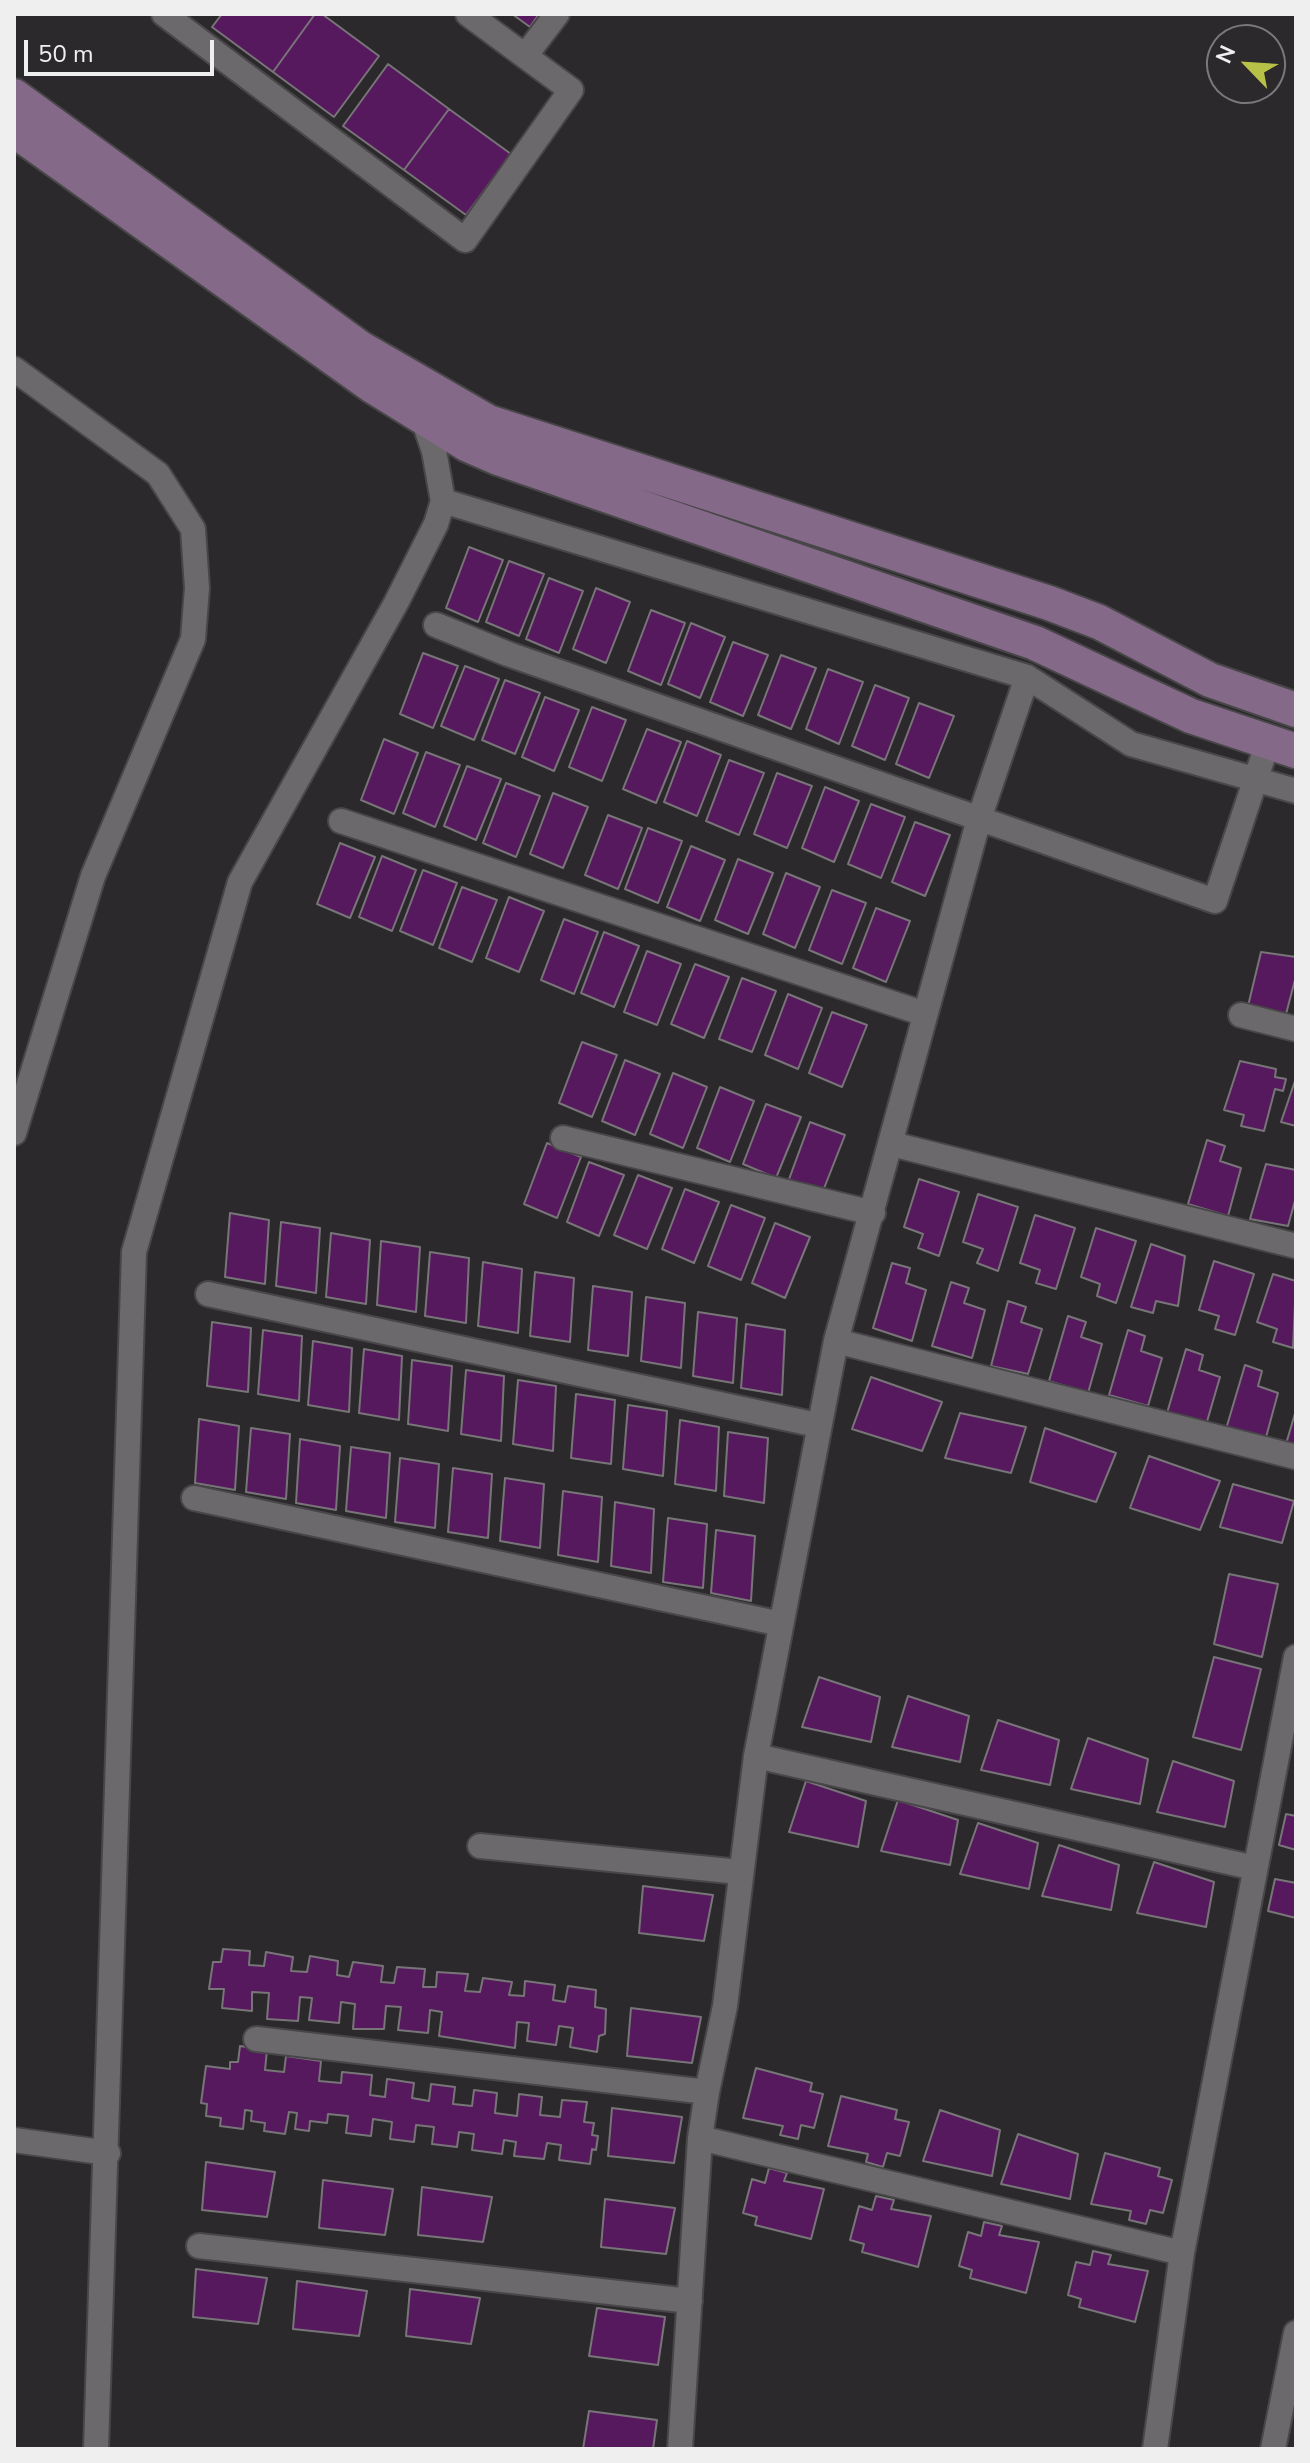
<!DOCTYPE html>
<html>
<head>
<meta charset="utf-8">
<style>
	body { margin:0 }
	#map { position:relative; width:1310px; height:2463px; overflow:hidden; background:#2b292b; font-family:"Nunito Sans",sans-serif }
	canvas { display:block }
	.frame { position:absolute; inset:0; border:16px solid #f0eff0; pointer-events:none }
	.north { position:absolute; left:1206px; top:24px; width:80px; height:80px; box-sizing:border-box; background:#2b292b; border:2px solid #7a787a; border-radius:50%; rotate:295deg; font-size:22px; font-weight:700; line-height:32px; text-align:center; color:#f0eff0 }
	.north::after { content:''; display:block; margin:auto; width:28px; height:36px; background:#b8c147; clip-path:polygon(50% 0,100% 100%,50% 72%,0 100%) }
	.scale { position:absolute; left:24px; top:40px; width:190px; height:36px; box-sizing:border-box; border:4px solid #f0eff0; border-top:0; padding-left:10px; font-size:24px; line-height:28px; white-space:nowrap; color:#f0eff0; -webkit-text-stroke:6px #2b292b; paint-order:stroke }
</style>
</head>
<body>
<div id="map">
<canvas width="1310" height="2463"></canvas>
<div class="frame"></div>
<div class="north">N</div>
<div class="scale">50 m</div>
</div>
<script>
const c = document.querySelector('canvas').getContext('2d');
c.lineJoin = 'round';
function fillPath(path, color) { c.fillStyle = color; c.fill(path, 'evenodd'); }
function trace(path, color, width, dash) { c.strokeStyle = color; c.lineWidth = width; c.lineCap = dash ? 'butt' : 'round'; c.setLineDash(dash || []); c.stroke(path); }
const building = new Path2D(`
	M 222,14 L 315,14 L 273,72 L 212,27 Z
	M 315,14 L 322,14 L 379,56 L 334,117 L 273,72 Z
	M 512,14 L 539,14 L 530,27 Z
	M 388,64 L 449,109 L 404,170 L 343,126 Z
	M 449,109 L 511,154 L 466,215 L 404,170 Z
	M 469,547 L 503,560 L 478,622 L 446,608 Z
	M 509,561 L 544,574 L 519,636 L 486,622 Z
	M 549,578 L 583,591 L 559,653 L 526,639 Z
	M 596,588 L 630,602 L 606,663 L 573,649 Z
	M 651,610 L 685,623 L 661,685 L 628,671 Z
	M 691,623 L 725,637 L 700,698 L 668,684 Z
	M 733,642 L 768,655 L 743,716 L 710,702 Z
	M 423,653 L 458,666 L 433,728 L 400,714 Z
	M 781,655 L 816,668 L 791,729 L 758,715 Z
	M 465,666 L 499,679 L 474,740 L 441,726 Z
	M 828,669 L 863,682 L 839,744 L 806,729 Z
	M 505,680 L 540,693 L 515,754 L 482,740 Z
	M 875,685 L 909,698 L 885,760 L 852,746 Z
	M 545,697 L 579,710 L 554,771 L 522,757 Z
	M 919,703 L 954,716 L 929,778 L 896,764 Z
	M 592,707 L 626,720 L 602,781 L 569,767 Z
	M 647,729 L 681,742 L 656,803 L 623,789 Z
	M 384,739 L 418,753 L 394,814 L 361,800 Z
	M 687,741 L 721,755 L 697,816 L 664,802 Z
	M 426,752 L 460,765 L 435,827 L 403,813 Z
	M 729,760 L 764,773 L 739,835 L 706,821 Z
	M 467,766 L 501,779 L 476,840 L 444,826 Z
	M 777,773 L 812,786 L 787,848 L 754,834 Z
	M 506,783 L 540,796 L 516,857 L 483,843 Z
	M 825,787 L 859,801 L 834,862 L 802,848 Z
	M 553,793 L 588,807 L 563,868 L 530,854 Z
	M 871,804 L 905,817 L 881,878 L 848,864 Z
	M 608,815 L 642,828 L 618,889 L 585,875 Z
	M 915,822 L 950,835 L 925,896 L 892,882 Z
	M 648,828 L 682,841 L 658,903 L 625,889 Z
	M 340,843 L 375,857 L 350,918 L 317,904 Z
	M 691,846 L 725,860 L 700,921 L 667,907 Z
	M 382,856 L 416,870 L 392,931 L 359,917 Z
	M 738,859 L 773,873 L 748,934 L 715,920 Z
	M 423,870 L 457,883 L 433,945 L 400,931 Z
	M 786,873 L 820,887 L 795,948 L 763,934 Z
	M 462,887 L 497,900 L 472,962 L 439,948 Z
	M 832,890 L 866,903 L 842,964 L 809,950 Z
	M 509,897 L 544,911 L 519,972 L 486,958 Z
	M 876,908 L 910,921 L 886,982 L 853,968 Z
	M 564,919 L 598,932 L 574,994 L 541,980 Z
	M 604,932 L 639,946 L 614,1007 L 581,993 Z
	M 647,951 L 681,964 L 657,1025 L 624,1012 Z
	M 1261,952 L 1296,957 L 1296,976 L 1286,1014 L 1248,1006 Z
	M 695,964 L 729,977 L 704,1038 L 671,1024 Z
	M 742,978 L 776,991 L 752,1052 L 719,1039 Z
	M 788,994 L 822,1008 L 798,1069 L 765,1055 Z
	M 832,1012 L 867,1025 L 842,1087 L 809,1073 Z
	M 582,1042 L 617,1055 L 592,1117 L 559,1103 Z
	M 625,1060 L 660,1074 L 635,1135 L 602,1121 Z
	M 1240,1061 L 1276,1069 L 1275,1077 L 1286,1079 L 1283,1091 L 1275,1089 L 1264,1131 L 1241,1126 L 1244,1115 L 1224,1110 Z
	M 673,1073 L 707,1087 L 683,1148 L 650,1134 Z
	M 1296,1078 L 1296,1126 L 1281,1122 Z
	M 720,1087 L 754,1101 L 730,1162 L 697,1148 Z
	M 766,1104 L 801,1117 L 776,1178 L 743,1164 Z
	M 810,1122 L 845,1135 L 821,1196 L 788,1182 Z
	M 1207,1140 L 1225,1146 L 1220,1161 L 1241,1168 L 1228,1216 L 1188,1204 Z
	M 547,1143 L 581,1157 L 557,1218 L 524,1204 Z
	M 589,1162 L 624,1175 L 599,1236 L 567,1222 Z
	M 1266,1164 L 1296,1170 L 1296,1197 L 1288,1226 L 1250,1219 Z
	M 638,1175 L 672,1188 L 647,1249 L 614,1235 Z
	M 919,1179 L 959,1192 L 939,1256 L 918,1248 L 923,1234 L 904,1227 Z
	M 685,1189 L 719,1202 L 694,1263 L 662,1249 Z
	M 978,1194 L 1018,1207 L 998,1271 L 977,1263 L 983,1249 L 963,1242 Z
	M 731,1205 L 765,1218 L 741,1280 L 708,1266 Z
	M 230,1213 L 269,1220 L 265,1284 L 225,1277 Z
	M 1035,1215 L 1075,1228 L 1056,1289 L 1036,1283 L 1040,1270 L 1020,1263 Z
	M 281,1222 L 320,1228 L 316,1293 L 276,1286 Z
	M 775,1223 L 810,1237 L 785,1298 L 752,1283 Z
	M 1096,1228 L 1136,1241 L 1116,1303 L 1097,1296 L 1100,1284 L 1081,1277 Z
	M 331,1233 L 370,1240 L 366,1304 L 326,1297 Z
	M 381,1241 L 420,1247 L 416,1312 L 377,1305 Z
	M 1151,1244 L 1185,1256 L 1178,1306 L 1156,1301 L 1153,1313 L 1131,1307 Z
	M 430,1252 L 469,1258 L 466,1323 L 425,1316 Z
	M 1214,1261 L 1254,1274 L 1235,1335 L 1215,1329 L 1219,1316 L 1199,1310 Z
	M 483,1262 L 522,1269 L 518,1333 L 478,1326 Z
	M 892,1263 L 910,1268 L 906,1283 L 926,1290 L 912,1341 L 873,1328 Z
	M 535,1272 L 574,1278 L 570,1342 L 530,1336 Z
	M 1273,1274 L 1296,1281 L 1293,1348 L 1273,1342 L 1277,1329 L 1257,1322 Z
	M 951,1282 L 969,1288 L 964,1303 L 985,1310 L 972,1358 L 932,1346 Z
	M 593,1286 L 632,1292 L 628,1356 L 588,1350 Z
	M 646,1297 L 685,1303 L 681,1368 L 641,1361 Z
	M 1008,1301 L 1026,1307 L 1021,1322 L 1042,1329 L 1028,1374 L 991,1366 Z
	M 698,1312 L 737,1318 L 733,1383 L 693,1376 Z
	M 1068,1316 L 1086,1322 L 1081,1337 L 1102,1344 L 1088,1393 L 1049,1381 Z
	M 212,1322 L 251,1328 L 248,1392 L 207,1386 Z
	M 746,1324 L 785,1330 L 782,1395 L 741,1388 Z
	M 263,1330 L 302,1336 L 299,1401 L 258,1394 Z
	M 1128,1330 L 1145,1336 L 1141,1351 L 1162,1358 L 1148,1406 L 1109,1395 Z
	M 313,1341 L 352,1348 L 349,1412 L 308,1405 Z
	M 364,1349 L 402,1356 L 399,1420 L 359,1413 Z
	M 1186,1349 L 1203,1355 L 1199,1370 L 1220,1377 L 1206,1425 L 1167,1413 Z
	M 412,1360 L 452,1366 L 448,1431 L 408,1424 Z
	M 1245,1365 L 1262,1371 L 1258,1386 L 1278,1393 L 1265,1441 L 1226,1429 Z
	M 466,1370 L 504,1376 L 501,1441 L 461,1434 Z
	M 871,1377 L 942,1402 L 922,1451 L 852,1429 Z
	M 518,1380 L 556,1386 L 553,1451 L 513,1444 Z
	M 576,1394 L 615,1400 L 611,1464 L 571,1458 Z
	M 628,1405 L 667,1411 L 663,1476 L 623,1469 Z
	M 1296,1410 L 1296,1447 L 1286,1444 Z
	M 960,1413 L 1026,1427 L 1011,1473 L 945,1458 Z
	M 199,1419 L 239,1426 L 235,1490 L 195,1483 Z
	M 680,1420 L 719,1427 L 716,1491 L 675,1484 Z
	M 251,1428 L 290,1434 L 286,1499 L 246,1492 Z
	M 1045,1428 L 1116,1453 L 1096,1502 L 1030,1482 Z
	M 728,1432 L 768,1438 L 764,1503 L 724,1496 Z
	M 300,1439 L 340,1446 L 336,1510 L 296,1503 Z
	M 351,1447 L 390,1453 L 386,1518 L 346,1511 Z
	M 1149,1456 L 1220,1481 L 1200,1530 L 1130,1508 Z
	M 400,1458 L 439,1464 L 435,1528 L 395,1522 Z
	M 453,1468 L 492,1474 L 488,1538 L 448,1532 Z
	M 505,1478 L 544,1484 L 540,1548 L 500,1541 Z
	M 1233,1484 L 1294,1501 L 1282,1543 L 1220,1527 Z
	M 563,1491 L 602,1497 L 598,1562 L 558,1555 Z
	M 615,1502 L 654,1509 L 651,1573 L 611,1566 Z
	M 668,1518 L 707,1524 L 703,1588 L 663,1582 Z
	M 716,1530 L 755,1536 L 751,1601 L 711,1593 Z
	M 1229,1574 L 1278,1584 L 1262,1657 L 1214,1644 Z
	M 1214,1657 L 1261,1669 L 1241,1750 L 1193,1737 Z
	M 819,1677 L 880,1697 L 871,1742 L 802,1727 Z
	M 908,1696 L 969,1716 L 960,1762 L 892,1747 Z
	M 998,1720 L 1059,1740 L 1050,1785 L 981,1770 Z
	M 1088,1738 L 1148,1759 L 1140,1804 L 1071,1789 Z
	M 1173,1761 L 1234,1781 L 1225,1827 L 1157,1812 Z
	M 806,1781 L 866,1801 L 858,1847 L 789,1832 Z
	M 898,1800 L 958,1820 L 950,1865 L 881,1851 Z
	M 1286,1814 L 1296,1816 L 1296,1850 L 1279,1845 Z
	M 978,1823 L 1038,1843 L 1029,1889 L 960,1874 Z
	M 1059,1845 L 1119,1865 L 1111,1910 L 1042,1896 Z
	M 1154,1862 L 1214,1882 L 1206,1927 L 1137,1913 Z
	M 1275,1879 L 1296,1883 L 1296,1918 L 1268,1911 Z
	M 643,1886 L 713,1895 L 704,1941 L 639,1933 Z
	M 223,1949 L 250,1951 L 249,1965 L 264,1966 L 266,1952 L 293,1957 L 291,1971 L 307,1972 L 310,1956 L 338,1961 L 337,1975 L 349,1977 L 353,1962 L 383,1966 L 381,1982 L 394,1983 L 397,1967 L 425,1969 L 423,1987 L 436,1987 L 437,1972 L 468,1974 L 465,1991 L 480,1992 L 483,1978 L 512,1982 L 509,1995 L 524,1996 L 525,1981 L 555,1985 L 553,2000 L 565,2002 L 568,1986 L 596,1990 L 595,2007 L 606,2009 L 605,2034 L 599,2036 L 597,2052 L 570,2047 L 573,2028 L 559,2026 L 556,2045 L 527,2041 L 529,2023 L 517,2022 L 515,2048 L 439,2036 L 442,2012 L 430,2010 L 428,2033 L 398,2030 L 401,2007 L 386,2006 L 384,2029 L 353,2029 L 355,2004 L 341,2002 L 339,2023 L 309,2020 L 312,1998 L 300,1997 L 298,2021 L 267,2019 L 269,1993 L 252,1992 L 252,2011 L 222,2008 L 224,1989 L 209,1989 L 213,1962 L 221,1962 Z
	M 631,2008 L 701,2017 L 692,2063 L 627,2056 Z
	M 240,2046 L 267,2050 L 265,2070 L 284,2072 L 286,2056 L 321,2061 L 319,2081 L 341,2083 L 342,2072 L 372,2075 L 370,2095 L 385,2097 L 387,2079 L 414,2083 L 412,2098 L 429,2101 L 431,2084 L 455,2087 L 453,2104 L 472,2106 L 474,2090 L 497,2093 L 495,2113 L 517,2116 L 519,2094 L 542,2097 L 540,2115 L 560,2117 L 562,2100 L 587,2102 L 584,2122 L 594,2123 L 592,2135 L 598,2136 L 596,2150 L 592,2149 L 590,2164 L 559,2160 L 561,2145 L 547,2143 L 544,2159 L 514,2156 L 516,2142 L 504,2140 L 502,2154 L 472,2150 L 474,2134 L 459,2132 L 457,2147 L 432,2144 L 434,2127 L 416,2125 L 414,2142 L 390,2139 L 392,2122 L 373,2119 L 371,2136 L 346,2133 L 348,2116 L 328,2114 L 327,2123 L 310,2121 L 309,2131 L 295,2129 L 297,2113 L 289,2112 L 285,2134 L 264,2131 L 265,2123 L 251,2121 L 252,2111 L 245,2110 L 243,2129 L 220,2126 L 221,2118 L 206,2116 L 207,2104 L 201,2103 L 206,2066 L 230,2069 L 230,2062 L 238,2062 Z
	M 756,2068 L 812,2083 L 810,2091 L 823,2094 L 814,2128 L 801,2125 L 798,2139 L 780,2135 L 783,2126 L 743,2118 Z
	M 841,2096 L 897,2110 L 895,2119 L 909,2122 L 900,2156 L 887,2153 L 883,2167 L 866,2162 L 868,2154 L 828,2146 Z
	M 612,2108 L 682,2117 L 674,2163 L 608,2156 Z
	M 940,2110 L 1000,2130 L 992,2176 L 923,2161 Z
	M 1018,2134 L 1078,2154 L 1070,2199 L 1001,2184 Z
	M 1105,2153 L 1160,2168 L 1158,2176 L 1172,2180 L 1163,2213 L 1150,2210 L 1146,2224 L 1129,2220 L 1131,2211 L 1091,2204 Z
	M 206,2162 L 275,2172 L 267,2217 L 202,2210 Z
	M 769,2168 L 787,2173 L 784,2181 L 824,2189 L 811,2239 L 755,2225 L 757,2217 L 743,2213 L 752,2179 L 765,2183 Z
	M 323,2180 L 393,2189 L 385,2235 L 319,2228 Z
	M 422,2187 L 492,2197 L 483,2242 L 418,2235 Z
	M 876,2196 L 894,2200 L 891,2209 L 931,2216 L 918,2267 L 862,2252 L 864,2244 L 850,2240 L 859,2206 L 872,2210 Z
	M 605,2199 L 675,2208 L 666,2254 L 601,2247 Z
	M 984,2222 L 1002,2226 L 999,2235 L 1039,2242 L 1026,2293 L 970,2278 L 972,2270 L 959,2266 L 968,2232 L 981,2236 Z
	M 1093,2251 L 1111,2255 L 1108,2264 L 1148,2271 L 1135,2322 L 1079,2307 L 1081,2299 L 1068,2295 L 1076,2262 L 1090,2265 Z
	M 196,2269 L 267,2278 L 258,2324 L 193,2317 Z
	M 297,2281 L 367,2291 L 359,2336 L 293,2329 Z
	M 410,2289 L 480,2298 L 471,2344 L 406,2336 Z
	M 597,2308 L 665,2317 L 658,2365 L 589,2356 Z
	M 589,2411 L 657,2420 L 653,2449 L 583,2449 Z`);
fillPath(building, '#56195e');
trace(building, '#787578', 2);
const street = new Path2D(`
	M 164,14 L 465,240 L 571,90 L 468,14
	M 525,56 L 557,14
	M 14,369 L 158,474 L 193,529 L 197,588 L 193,639 L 93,876 L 14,1133
	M 443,501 L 1027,677 L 1131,744 L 1296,791
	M 436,625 L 508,654 L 1215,901 L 1268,742
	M 341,821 L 925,1014
	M 1241,1015 L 1296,1029
	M 563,1138 L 873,1213
	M 892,1144 L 1296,1246
	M 208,1294 L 817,1425
	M 836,1341 L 1296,1457
	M 194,1498 L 781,1624
	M 756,1756 L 1255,1868
	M 480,1846 L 740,1872
	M 256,2039 L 707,2092
	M 700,2138 L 1182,2253
	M 14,2140 L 108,2153
	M 199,2246 L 690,2301
	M 96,2449 L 134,1252 L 240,882 L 396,603 L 436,524 L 443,501 L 434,451 L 421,413
	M 680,2449 L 700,2138 L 707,2092 L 725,2006 L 756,1756 L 836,1341 L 979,819 L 1027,677
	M 1155,2449 L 1182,2253 L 1296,1657
	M 1273,2449 L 1296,2333`);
const secondary = new Path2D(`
	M 14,96 L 360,348 L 488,422 L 1049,603 L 1099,622 L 1210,680 L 1296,710
	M 14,130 L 371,385 L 468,445 L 498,458 L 1035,643 L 1191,716 L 1296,751`);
trace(street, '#484648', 28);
trace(secondary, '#484648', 38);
trace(street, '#6b696b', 24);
trace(secondary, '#846988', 34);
</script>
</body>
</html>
